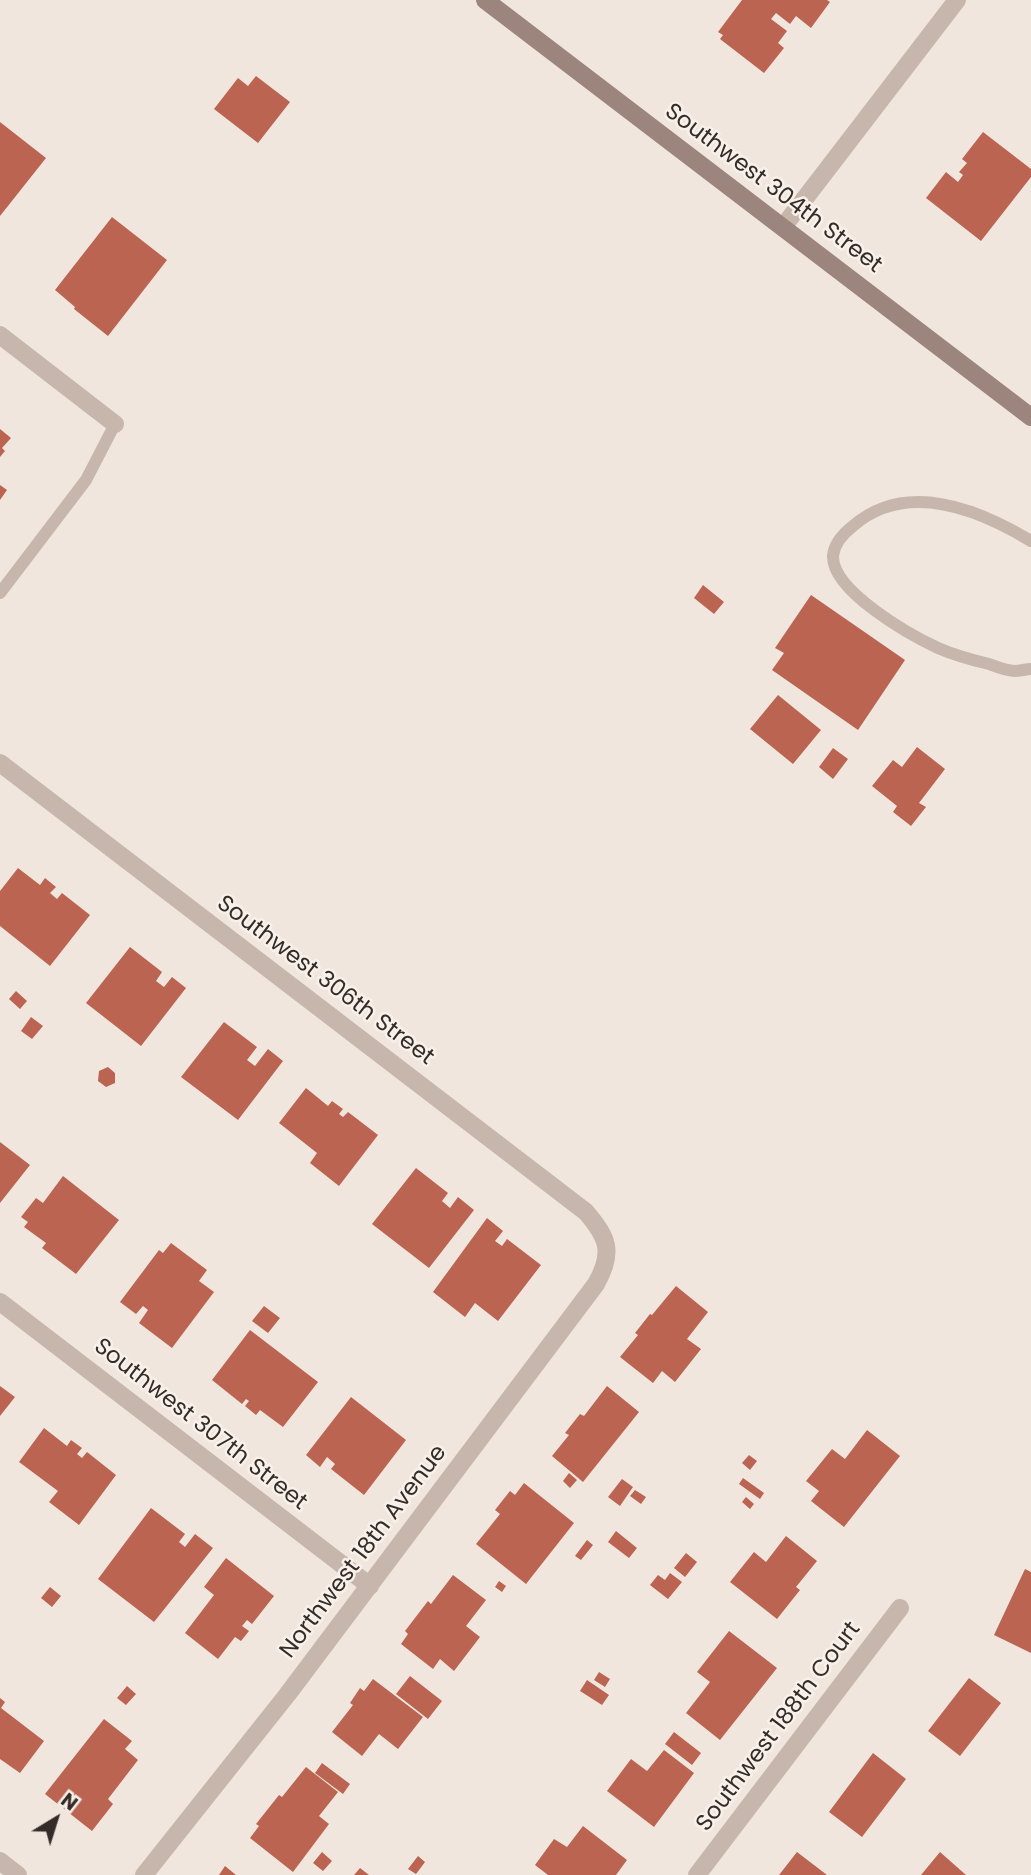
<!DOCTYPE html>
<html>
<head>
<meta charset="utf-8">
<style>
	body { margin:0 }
	#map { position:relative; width:1031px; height:1875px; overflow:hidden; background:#f0e6de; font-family:Poppins,sans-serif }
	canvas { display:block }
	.north { position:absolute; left:21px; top:1784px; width:70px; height:70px; -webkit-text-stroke:5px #f8f1ea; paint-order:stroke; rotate:38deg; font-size:19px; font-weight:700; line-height:28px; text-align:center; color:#352c29 }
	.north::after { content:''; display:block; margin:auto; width:24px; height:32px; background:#352c29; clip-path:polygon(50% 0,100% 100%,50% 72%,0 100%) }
</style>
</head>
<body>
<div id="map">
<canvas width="1031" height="1875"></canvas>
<div class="north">N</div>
</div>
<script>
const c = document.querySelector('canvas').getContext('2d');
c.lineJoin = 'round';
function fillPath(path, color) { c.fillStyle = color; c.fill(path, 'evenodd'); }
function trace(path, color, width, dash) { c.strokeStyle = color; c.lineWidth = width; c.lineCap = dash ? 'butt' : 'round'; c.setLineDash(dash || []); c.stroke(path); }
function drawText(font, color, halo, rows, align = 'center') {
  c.font = font + ' Poppins,sans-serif'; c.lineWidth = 5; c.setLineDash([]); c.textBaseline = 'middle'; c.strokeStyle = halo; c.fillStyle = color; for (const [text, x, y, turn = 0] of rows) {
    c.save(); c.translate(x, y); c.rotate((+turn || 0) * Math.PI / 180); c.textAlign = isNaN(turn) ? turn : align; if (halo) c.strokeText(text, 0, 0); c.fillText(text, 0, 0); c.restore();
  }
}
fillPath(new Path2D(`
	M 742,0 L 827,0 L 830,2 L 811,28 L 796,16 L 790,24 L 776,13 L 771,19 L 787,31 L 778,43 L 784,48 L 764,73 L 720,39 L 723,35 L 718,32 Z
	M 256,76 L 290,102 L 258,143 L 214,109 L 238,78 L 248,86 Z
	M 0,122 L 46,158 L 0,216 Z
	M 983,132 L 1031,169 L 1031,177 L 981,241 L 926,198 L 946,172 L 958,182 L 963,175 L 959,172 L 967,163 L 962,159 Z
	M 112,217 L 167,260 L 108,336 L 74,309 L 75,307 L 55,290 Z
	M 0,429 L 11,438 L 2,448 L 5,451 L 0,457 Z
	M 0,485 L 7,490 L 0,500 Z
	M 703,585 L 724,602 L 714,614 L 694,598 Z
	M 811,595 L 905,660 L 858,730 L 772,670 L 784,653 L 775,648 Z
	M 778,695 L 821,730 L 793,764 L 750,729 Z
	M 917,747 L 945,769 L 919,803 L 926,807 L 911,826 L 893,812 L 897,806 L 872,786 L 893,760 L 902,767 Z
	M 833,748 L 848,759 L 833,779 L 819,767 Z
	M 18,868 L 40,885 L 45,878 L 56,887 L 50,893 L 57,899 L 62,893 L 90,915 L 50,966 L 0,926 L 0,891 Z
	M 130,947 L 162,972 L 156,981 L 164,987 L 172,977 L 186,988 L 141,1046 L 86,1003 Z
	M 16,991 L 27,1001 L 20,1009 L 9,999 Z
	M 31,1017 L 43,1026 L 32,1039 L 21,1031 Z
	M 224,1022 L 257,1047 L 247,1060 L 255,1066 L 268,1049 L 283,1061 L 238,1120 L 181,1077 Z
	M 108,1067 L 115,1073 L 115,1083 L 106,1087 L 98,1081 L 99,1071 Z
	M 306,1088 L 328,1106 L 332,1101 L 343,1109 L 339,1114 L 343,1117 L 348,1112 L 378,1135 L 339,1186 L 310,1163 L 317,1153 L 279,1123 Z
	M 0,1142 L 30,1165 L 0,1203 Z
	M 416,1168 L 448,1193 L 442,1201 L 450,1208 L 458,1197 L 474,1210 L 429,1268 L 372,1224 Z
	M 63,1176 L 119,1220 L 76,1274 L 42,1248 L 46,1243 L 24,1227 L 28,1222 L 21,1217 L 36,1198 L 43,1203 Z
	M 487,1218 L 503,1231 L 495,1241 L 502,1246 L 507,1239 L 541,1265 L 498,1321 L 475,1303 L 465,1317 L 433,1292 Z
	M 171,1243 L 207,1270 L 199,1281 L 214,1292 L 172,1348 L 139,1323 L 148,1310 L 143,1306 L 136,1314 L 120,1302 L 159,1250 L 163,1253 Z
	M 676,1286 L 708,1312 L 687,1339 L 701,1349 L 675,1382 L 662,1371 L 653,1383 L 620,1357 L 638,1335 L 635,1333 L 650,1314 L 652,1315 Z
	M 264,1306 L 280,1318 L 268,1333 L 252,1321 Z
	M 250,1330 L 318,1382 L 283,1427 L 260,1410 L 256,1415 L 245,1406 L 249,1401 L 246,1399 L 242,1404 L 212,1380 Z
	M 0,1386 L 15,1397 L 0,1416 Z
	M 607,1386 L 639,1412 L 583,1482 L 552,1456 L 569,1435 L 565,1433 L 580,1414 L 584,1416 Z
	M 351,1397 L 406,1440 L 364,1495 L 331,1469 L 335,1464 L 327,1457 L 320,1467 L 306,1455 Z
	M 44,1428 L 67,1446 L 71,1440 L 82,1448 L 77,1454 L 82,1458 L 87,1452 L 116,1475 L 79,1525 L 49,1502 L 58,1491 L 19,1462 Z
	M 867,1430 L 900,1456 L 844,1527 L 811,1501 L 819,1491 L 806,1481 L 832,1449 L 845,1459 Z
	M 749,1455 L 757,1461 L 750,1470 L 742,1463 Z
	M 569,1473 L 577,1480 L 570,1488 L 563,1481 Z
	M 743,1478 L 764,1493 L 760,1499 L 739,1484 Z
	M 622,1479 L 633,1487 L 620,1506 L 608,1497 Z
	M 524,1483 L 574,1523 L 526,1584 L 476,1544 L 500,1514 L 495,1510 L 510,1491 L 515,1495 Z
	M 635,1490 L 646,1497 L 641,1504 L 630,1496 Z
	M 746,1497 L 754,1504 L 750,1509 L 742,1502 Z
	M 151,1508 L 185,1534 L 179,1542 L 185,1547 L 195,1534 L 213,1548 L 154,1622 L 98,1579 Z
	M 616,1531 L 637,1548 L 629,1558 L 608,1542 Z
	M 786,1536 L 817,1561 L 796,1587 L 800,1590 L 777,1619 L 730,1582 L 754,1552 L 766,1562 Z
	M 587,1540 L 593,1545 L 581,1560 L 575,1556 Z
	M 686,1553 L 697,1562 L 685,1577 L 674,1568 Z
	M 226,1558 L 274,1596 L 252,1624 L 247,1620 L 242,1626 L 249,1631 L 241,1641 L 235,1637 L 218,1659 L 185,1633 L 214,1595 L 204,1587 Z
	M 1025,1569 L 1031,1572 L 1031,1653 L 994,1635 Z
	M 670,1573 L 682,1582 L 668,1599 L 650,1585 L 658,1575 L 665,1580 Z
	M 453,1575 L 486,1600 L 466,1626 L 480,1637 L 454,1671 L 440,1659 L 433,1669 L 401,1644 L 408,1634 L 405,1631 L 428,1601 L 431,1604 Z
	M 499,1581 L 506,1586 L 502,1592 L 495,1587 Z
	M 50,1587 L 61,1596 L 52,1607 L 41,1598 Z
	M 729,1631 L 777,1668 L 720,1740 L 686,1713 L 710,1682 L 697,1672 Z
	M 599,1672 L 610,1679 L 605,1687 L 594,1680 Z
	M 410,1676 L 442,1701 L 428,1719 L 396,1694 Z
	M 969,1678 L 1001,1703 L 960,1756 L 928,1731 Z
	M 373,1679 L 423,1717 L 398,1749 L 379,1734 L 362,1756 L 332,1732 L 353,1705 L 350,1703 L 360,1688 L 364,1691 Z
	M 587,1680 L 609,1695 L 602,1705 L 580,1691 Z
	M 127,1686 L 136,1694 L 126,1705 L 117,1698 Z
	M 0,1698 L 5,1702 L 1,1708 L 44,1741 L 20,1773 L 0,1759 Z
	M 104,1719 L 132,1741 L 125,1749 L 138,1760 L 108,1799 L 113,1804 L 92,1831 L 45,1794 Z
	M 674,1732 L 701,1753 L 692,1765 L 665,1744 Z
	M 664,1750 L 694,1773 L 654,1827 L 607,1791 L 631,1759 L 647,1771 Z
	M 873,1753 L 906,1779 L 862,1837 L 829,1812 Z
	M 322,1763 L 350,1784 L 343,1794 L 315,1773 Z
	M 306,1767 L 338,1792 L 319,1816 L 329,1824 L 293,1872 L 250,1838 L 259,1826 L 256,1824 L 279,1795 L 282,1797 Z
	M 583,1826 L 627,1860 L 616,1875 L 548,1875 L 535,1865 L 554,1839 L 567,1847 Z
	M 322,1852 L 332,1861 L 323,1871 L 313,1863 Z
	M 797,1852 L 827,1875 L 779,1875 Z
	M 940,1852 L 966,1875 L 921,1875 Z
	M 418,1856 L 425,1862 L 416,1874 L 408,1869 Z
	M 225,1866 L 236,1875 L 219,1875 Z
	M 360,1868 L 369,1875 L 354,1875 Z`), '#ba6451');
trace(new Path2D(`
	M 1031,541 C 978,509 906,480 853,526 C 844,533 834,544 833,556 C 832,591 910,635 938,648 C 954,655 972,660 989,664 C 997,667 1007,671 1015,671 C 1020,671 1026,669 1031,669
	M 0,593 L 86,480 L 115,424`), '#c7b6ab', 12);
trace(new Path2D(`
	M 783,227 L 957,0
	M 0,335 L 115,424
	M 0,763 L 586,1212 C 608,1238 614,1252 596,1284 L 287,1695 L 144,1875
	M 0,1302 L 370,1586
	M 0,1861 L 18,1875
	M 697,1875 L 900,1608`), '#c7b6ab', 18);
trace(new Path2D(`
	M 485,0 L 1031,417`), '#9b857c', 18);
drawText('23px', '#352c29', '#f8f1ea', [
	["Southwest 304th Street",773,189,37],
	["Southwest 306th Street",325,981,37],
	["Southwest 307th Street",200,1425,38],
	["Northwest 18th Avenue",364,1552,-53],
	["Southwest 188th Court",779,1727,-53]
]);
</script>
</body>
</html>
